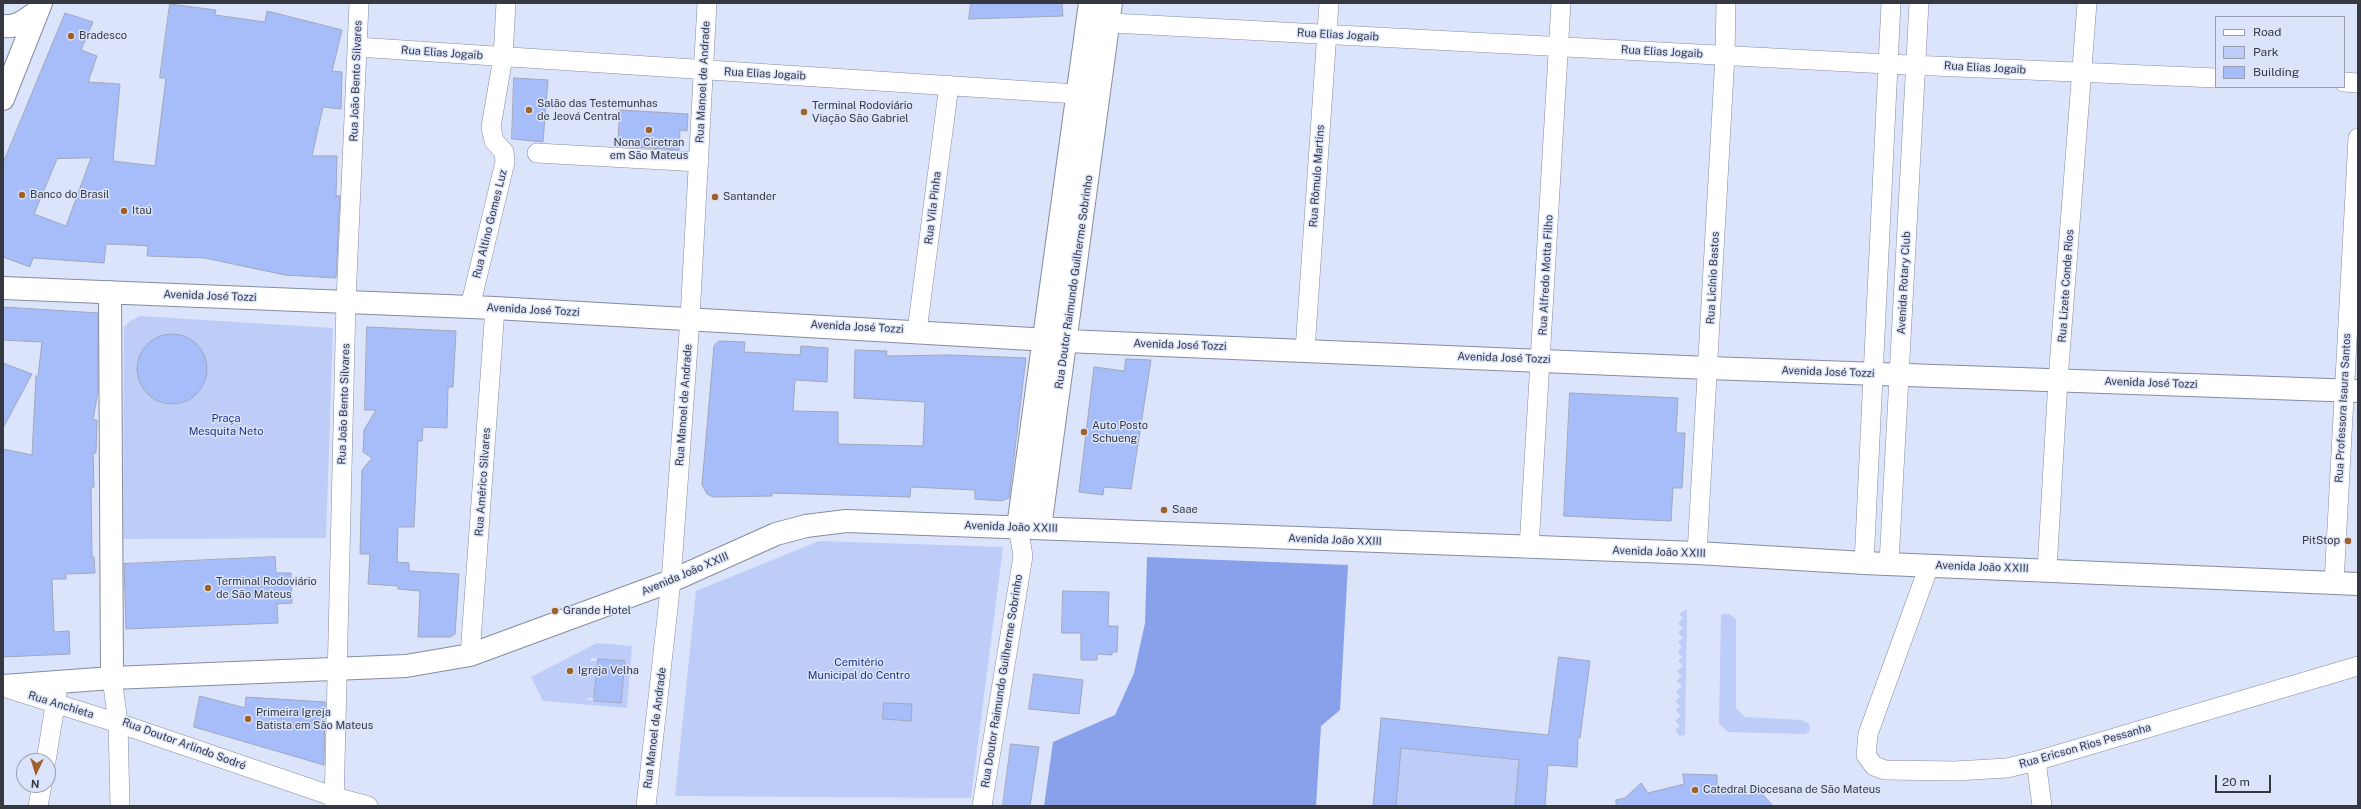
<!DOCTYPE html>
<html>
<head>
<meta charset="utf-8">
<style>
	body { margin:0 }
	#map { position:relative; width:2361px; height:809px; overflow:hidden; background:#dbe4fa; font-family:"Public Sans",sans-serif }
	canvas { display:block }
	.frame { position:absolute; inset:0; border:4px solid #353841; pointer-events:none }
	.legend { position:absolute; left:2215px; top:16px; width:130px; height:72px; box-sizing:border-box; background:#dbe4fa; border:1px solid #999fb0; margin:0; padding:5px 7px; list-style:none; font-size:12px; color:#353841 }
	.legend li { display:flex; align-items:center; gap:8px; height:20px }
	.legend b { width:20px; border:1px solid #999fb0 }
	.north { position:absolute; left:16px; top:753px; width:40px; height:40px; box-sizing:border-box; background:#dbe4fa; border:1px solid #999fb0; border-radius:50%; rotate:184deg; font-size:11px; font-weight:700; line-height:16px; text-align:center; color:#353841 }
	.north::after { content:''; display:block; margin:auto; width:14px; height:18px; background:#a06129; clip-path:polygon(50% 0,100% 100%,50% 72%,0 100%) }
	.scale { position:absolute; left:2215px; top:775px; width:56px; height:18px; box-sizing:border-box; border:2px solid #353841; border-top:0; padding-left:5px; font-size:12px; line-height:14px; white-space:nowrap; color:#353841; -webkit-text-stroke:3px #dbe4fa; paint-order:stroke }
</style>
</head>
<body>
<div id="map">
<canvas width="2361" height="809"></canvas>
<div class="frame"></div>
<ul class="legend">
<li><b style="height:5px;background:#fff"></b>Road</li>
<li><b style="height:11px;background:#bdcdf7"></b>Park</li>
<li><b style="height:11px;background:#a7bdf9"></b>Building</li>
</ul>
<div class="north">N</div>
<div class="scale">20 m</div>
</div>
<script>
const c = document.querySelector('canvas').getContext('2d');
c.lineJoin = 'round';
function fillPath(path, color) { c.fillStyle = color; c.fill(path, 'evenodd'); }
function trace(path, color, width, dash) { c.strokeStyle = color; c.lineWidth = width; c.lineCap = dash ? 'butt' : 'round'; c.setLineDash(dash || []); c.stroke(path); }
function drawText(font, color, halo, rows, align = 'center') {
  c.font = font + ' "Public Sans",sans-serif'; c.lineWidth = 3; c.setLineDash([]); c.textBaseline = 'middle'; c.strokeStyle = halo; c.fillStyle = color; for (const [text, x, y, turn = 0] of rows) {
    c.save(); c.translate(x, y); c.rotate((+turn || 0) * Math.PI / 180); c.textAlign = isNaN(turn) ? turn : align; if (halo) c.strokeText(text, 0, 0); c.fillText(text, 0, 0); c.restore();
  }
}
fillPath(new Path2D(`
	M 140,316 L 333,328 L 326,538 L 123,539 L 124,327 L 130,321 Z
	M 819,541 L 1003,547 L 971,798 L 675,796 L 696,591 Z
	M 1687,609 L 1685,735 L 1679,736 L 1675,730 L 1680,726 L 1675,721 L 1681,716 L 1676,710 L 1680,706 L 1675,701 L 1680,697 L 1676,692 L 1682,686 L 1676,681 L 1682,676 L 1677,671 L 1683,666 L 1678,661 L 1682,657 L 1678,652 L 1682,647 L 1678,642 L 1683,638 L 1678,632 L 1683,628 L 1678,623 L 1683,618 L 1679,614 Z
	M 1721,614 L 1729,614 L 1736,619 L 1736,708 L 1745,717 L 1802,720 L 1809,724 L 1810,730 L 1806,734 L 1728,732 L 1719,724 Z
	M 597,643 L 632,646 L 627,708 L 543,701 L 531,677 ZM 591,658 L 625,661 L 621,703 L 588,700 L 588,698 L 594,698 L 598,661 L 591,661 Z
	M 1401,748 L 1519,761 L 1515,806 L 1396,806 Z`), '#bdcdf7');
fillPath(new Path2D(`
	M 1147,557 L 1348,565 L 1340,710 L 1321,726 L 1316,806 L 1044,806 L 1053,742 L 1115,715 L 1134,673 L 1145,623 Z`), '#88a1ea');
const building = new Path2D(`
	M 971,3 L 1062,3 L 1063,16 L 969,19 Z
	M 170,4 L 216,10 L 215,15 L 265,22 L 267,11 L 342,30 L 332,71 L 342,72 L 341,109 L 323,107 L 312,156 L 337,156 L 336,196 L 340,196 L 336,278 L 285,275 L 205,258 L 147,256 L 148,246 L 133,245 L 106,244 L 104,263 L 33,258 L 30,267 L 3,257 L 3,163 L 65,13 L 93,22 L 81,50 L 97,56 L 88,82 L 120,84 L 113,161 L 155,166 L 166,78 L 160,78 ZM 91,158 L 66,226 L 34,214 L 57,159 Z
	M 514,78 L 548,80 L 543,142 L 512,139 Z
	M 620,110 L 688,114 L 687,131 L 680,130 L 679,150 L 618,146 Z
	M 3,307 L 98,313 L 98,391 L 93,420 L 97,420 L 96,453 L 93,453 L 94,487 L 91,487 L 92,557 L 94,557 L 95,573 L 66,574 L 66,579 L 52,579 L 54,632 L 69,631 L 70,654 L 3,657 L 3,449 L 32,455 L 36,376 L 38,376 L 42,342 L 3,340 Z
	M 367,327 L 456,331 L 453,387 L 448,387 L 447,428 L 423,427 L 422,441 L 418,441 L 414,527 L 398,527 L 397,562 L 409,563 L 409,571 L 459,574 L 455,634 L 450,637 L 418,637 L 420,591 L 398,589 L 398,586 L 368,584 L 370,554 L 360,554 L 362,470 L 372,458 L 363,452 L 364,430 L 376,410 L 365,410 Z
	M137 369a35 35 0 1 1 70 0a35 35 0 1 1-70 0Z
	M 719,341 L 745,342 L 744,352 L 800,355 L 801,346 L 828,348 L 827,382 L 795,380 L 793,411 L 838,412 L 838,444 L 923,446 L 925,402 L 854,398 L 855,350 L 887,351 L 886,356 L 951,355 L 1026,358 L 1009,498 L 1001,501 L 975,499 L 975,490 L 911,487 L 910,497 L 772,493 L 772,496 L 713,497 L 707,494 L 702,485 L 714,346 Z
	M 1126,359 L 1151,360 L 1131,489 L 1104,487 L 1103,495 L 1079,492 L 1094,367 L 1124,371 Z
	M 3,363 L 32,374 L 3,428 Z
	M 1570,393 L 1678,398 L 1676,433 L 1685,433 L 1682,488 L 1673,488 L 1671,521 L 1564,516 Z
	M 275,557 L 276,573 L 291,573 L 292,603 L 277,604 L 278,623 L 126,629 L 124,564 Z
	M 1063,591 L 1109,592 L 1108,626 L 1118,626 L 1117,652 L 1112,652 L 1112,655 L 1097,654 L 1097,660 L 1081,660 L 1081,633 L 1062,633 Z
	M 1559,657 L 1590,661 L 1580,738 L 1578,737 L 1577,767 L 1548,765 L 1545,806 L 1515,806 L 1519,760 L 1401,748 L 1396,806 L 1373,806 L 1381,718 L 1548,735 Z
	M 598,659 L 625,661 L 621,703 L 594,701 Z
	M 1034,674 L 1083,680 L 1079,714 L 1029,709 Z
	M 200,696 L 245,708 L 246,697 L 325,702 L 324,765 L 194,727 Z
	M 884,703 L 912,704 L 911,721 L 883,719 Z
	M 1011,744 L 1039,747 L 1030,806 L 1003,806 Z
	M 1683,774 L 1717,775 L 1717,786 L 1750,796 L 1755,786 L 1773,806 L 1616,806 L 1616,800 L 1625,798 L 1641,783 L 1648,793 L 1684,784 Z`);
fillPath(building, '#a7bdf9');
trace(building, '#9fa7bc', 1);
const street = new Path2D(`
	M 1093,22 L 1887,64 L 2216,78
	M 357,47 L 1092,95
	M 2344,82 L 2358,83
	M 537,153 L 699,162
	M 470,307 L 505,162 L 504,152 L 494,141 L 491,127 L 503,57 L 506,3
	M 917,331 L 949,85
	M 1305,350 L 1329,3
	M 1529,548 L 1561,3
	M 1697,553 L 1725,55 L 1726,3
	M 1864,563 L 1891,3
	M 1889,563 L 1919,3
	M 1929,566 L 1868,734 L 1866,755 L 1874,766 L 1885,770 L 1955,771 L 2007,768 L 2036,761 L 2358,666
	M 2047,570 L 2058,380 L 2087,3
	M 2334,583 L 2358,138
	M 470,655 L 495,308
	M 112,678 L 118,723 L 120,806
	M 3,687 L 118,723 L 335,797 L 368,806
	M 46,761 L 57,693
	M 2036,761 L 2042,806
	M 38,806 L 42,785
	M 334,806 L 346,301 L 359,3
	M 646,806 L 671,581 L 690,318 L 707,3
	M 982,806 L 1023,556 L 1018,527`);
const secondary = new Path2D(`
	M 3,26 C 17,28 27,19 38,11
	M 3,99 L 41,3
	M 3,288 L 495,308 L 1066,341 L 1709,368 L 2358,391
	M 110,292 L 112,678
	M 1018,527 L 1090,3
	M 1040,528 L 1111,3
	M 3,686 L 112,678 L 406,666 L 470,655 L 671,581 L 776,534 L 806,526 L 846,521 L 1697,553 L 1864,563 L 2358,584`);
trace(street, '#858ca0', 20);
trace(secondary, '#858ca0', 24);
trace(street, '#fff', 19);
trace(secondary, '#fff', 22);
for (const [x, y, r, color] of [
	[71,36,4,"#a06129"],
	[529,110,4,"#a06129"],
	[804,112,4,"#a06129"],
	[649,130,4,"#a06129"],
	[22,195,4,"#a06129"],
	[715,197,4,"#a06129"],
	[124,211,4,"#a06129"],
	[1084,432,4,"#a06129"],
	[1164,510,4,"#a06129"],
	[2348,541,4,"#a06129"],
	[208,588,4,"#a06129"],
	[555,611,4,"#a06129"],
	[570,671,4,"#a06129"],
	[248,719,4,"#a06129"],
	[1695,790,4,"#a06129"]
]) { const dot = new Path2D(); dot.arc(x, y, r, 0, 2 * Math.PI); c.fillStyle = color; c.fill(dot); trace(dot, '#dbe4fa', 1.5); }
drawText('11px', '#353841', '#dbe4fa', [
	["Rua Elias Jogaib",1338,35,3],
	["Rua Elias Jogaib",1662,52,3],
	["Rua Elias Jogaib",442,53,4],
	["Rua Elias Jogaib",1985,68,3],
	["Rua Elias Jogaib",765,74,3],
	["Rua João Bento Silvares",356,81,-88],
	["Rua Manoel de Andrade",703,82,-87],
	["Rua Rômulo Martins",1317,176,-86],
	["Rua Vila Pinha",933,208,-83],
	["Rua Altino Gomes Luz",490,224,-76],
	["Rua Alfredo Motta Filho",1546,275,-87],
	["Rua Licínio Bastos",1713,278,-87],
	["Rua Doutor Raimundo Guilherme Sobrinho",1074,282,-82],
	["Avenida Rotary Club",1904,283,-87],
	["Rua Lizete Conde Rios",2066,286,-86],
	["Avenida José Tozzi",210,296,2],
	["Avenida José Tozzi",533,310,3],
	["Avenida José Tozzi",857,327,3],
	["Avenida José Tozzi",1180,345,2],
	["Avenida José Tozzi",1504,358,2],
	["Avenida José Tozzi",1828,372,2],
	["Avenida José Tozzi",2151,383,2],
	["Rua João Bento Silvares",344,404,-88],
	["Rua Manoel de Andrade",684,405,-86],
	["Rua Professora Isaura Santos",2343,408,-87],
	["Rua Américo Silvares",483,482,-86],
	["Avenida João XXIII",1011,527,2],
	["Avenida João XXIII",1335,540,2],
	["Avenida João XXIII",1659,552,2],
	["Avenida João XXIII",1982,567,2],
	["Avenida João XXIII",685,574,-23],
	["Rua Doutor Raimundo Guilherme Sobrinho",1002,681,-81],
	["Rua Anchieta",61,705,17],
	["Rua Manoel de Andrade",655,728,-83],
	["Rua Doutor Arlindo Sodré",184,744,20],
	["Rua Ericson Rios Pessanha",2085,746,-16]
]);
drawText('11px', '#353841', '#dbe4fa', [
	["Bradesco",79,36],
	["Salão das Testemunhas",537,104],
	["de Jeová Central",537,117],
	["Terminal Rodoviário",812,106],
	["Viação São Gabriel",812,119],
	["Nona Ciretran",649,143,"center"],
	["em São Mateus",649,156,"center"],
	["Banco do Brasil",30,195],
	["Santander",723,197],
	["Itaú",132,211],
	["Auto Posto",1092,426],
	["Schueng",1092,439],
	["Saae",1172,510],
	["PitStop",2340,541,"right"],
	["Terminal Rodoviário",216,582],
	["de São Mateus",216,595],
	["Grande Hotel",563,611],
	["Igreja Velha",578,671],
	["Primeira Igreja",256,713],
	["Batista em São Mateus",256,726],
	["Catedral Diocesana de São Mateus",1703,790]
], 'left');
drawText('11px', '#233689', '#dbe4fa', [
	["Praça",226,419],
	["Mesquita Neto",226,432],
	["Cemitério",859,663],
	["Municipal do Centro",859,676]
]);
</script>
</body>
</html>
